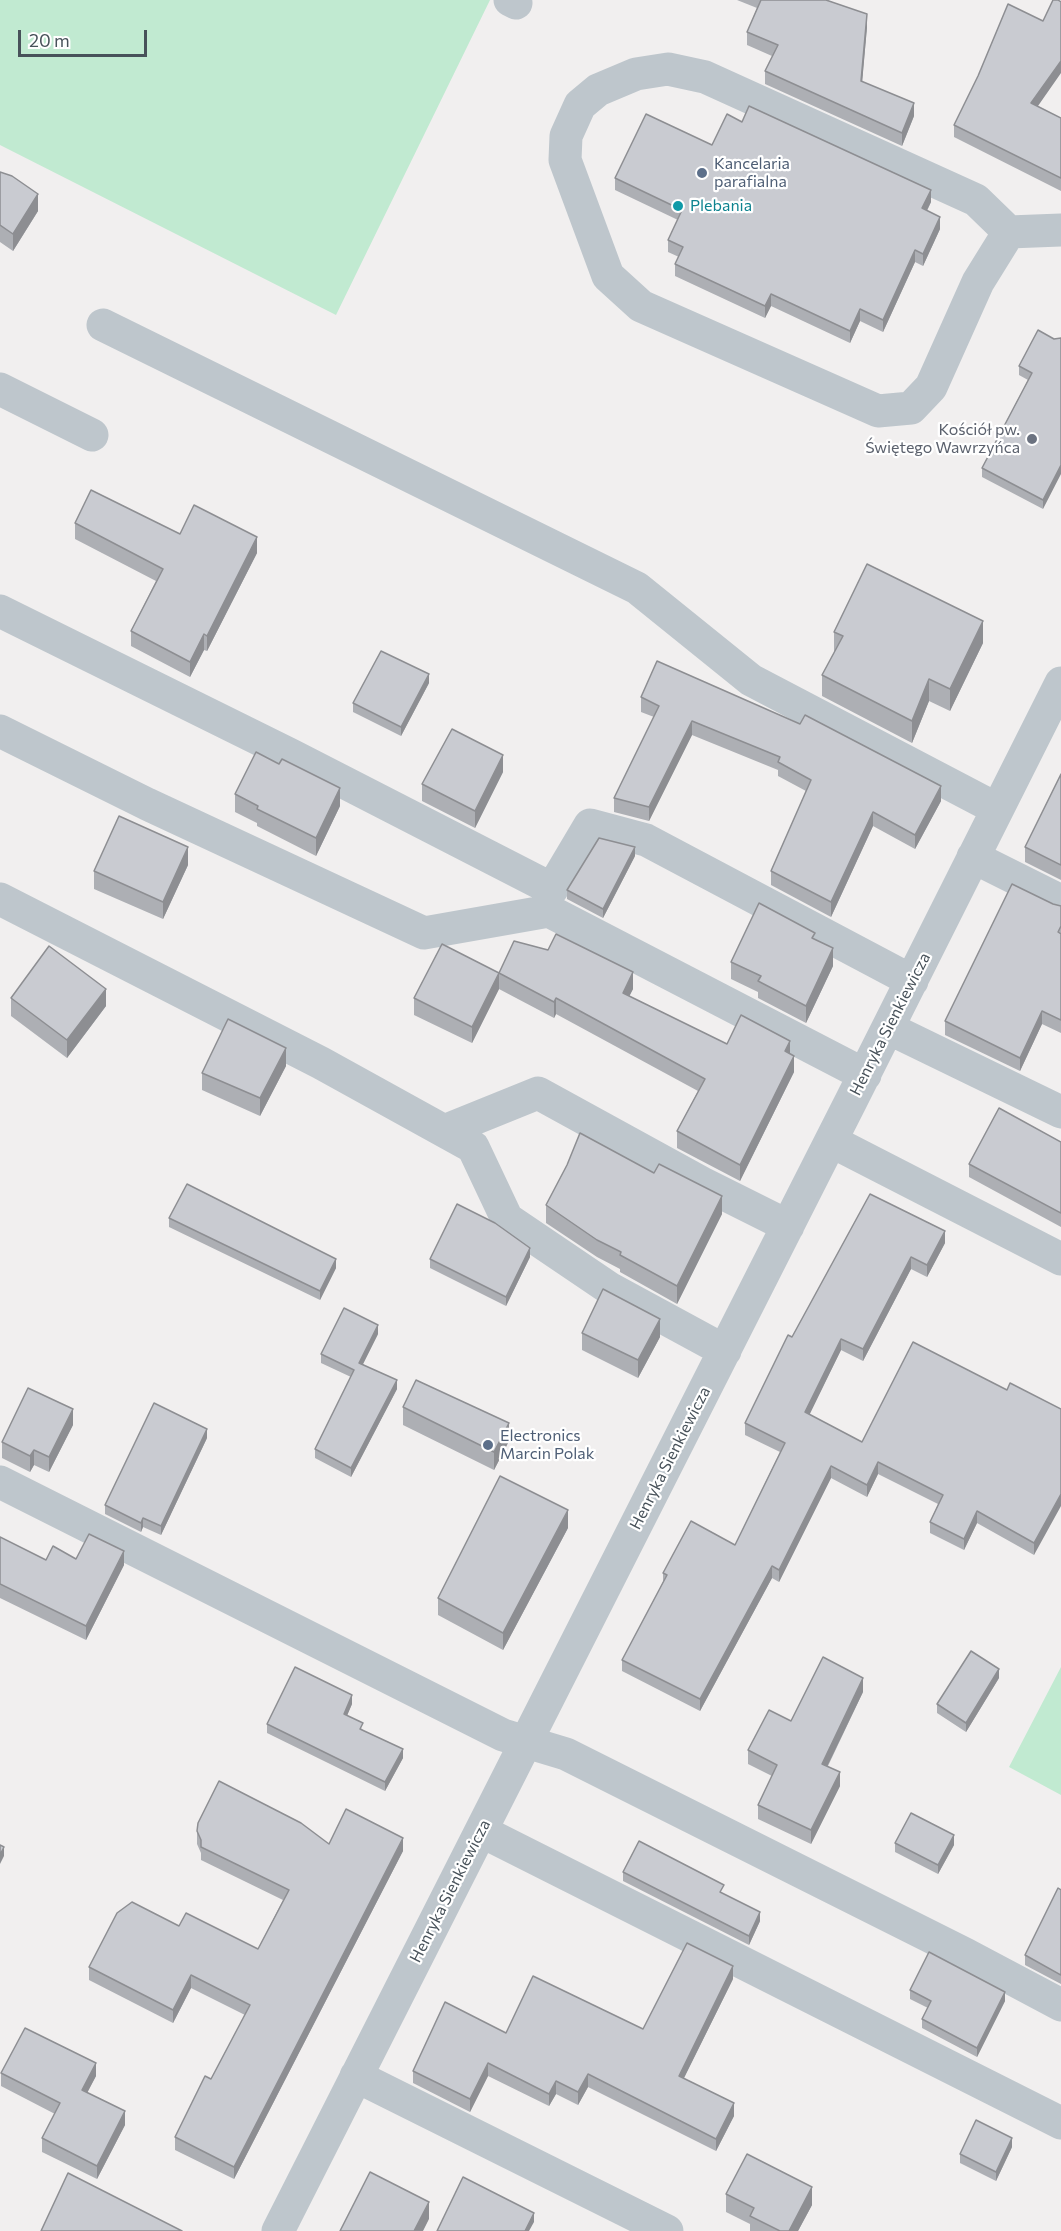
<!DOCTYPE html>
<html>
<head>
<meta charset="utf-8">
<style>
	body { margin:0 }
	#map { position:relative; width:1061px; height:2231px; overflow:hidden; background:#f1efef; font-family:Commissioner,sans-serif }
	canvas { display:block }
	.scale { position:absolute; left:18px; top:30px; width:129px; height:27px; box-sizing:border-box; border:3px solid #48525a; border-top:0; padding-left:8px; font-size:18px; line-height:21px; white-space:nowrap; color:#48525a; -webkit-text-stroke:4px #fff; paint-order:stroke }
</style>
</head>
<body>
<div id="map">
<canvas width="1061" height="2231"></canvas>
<div class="scale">20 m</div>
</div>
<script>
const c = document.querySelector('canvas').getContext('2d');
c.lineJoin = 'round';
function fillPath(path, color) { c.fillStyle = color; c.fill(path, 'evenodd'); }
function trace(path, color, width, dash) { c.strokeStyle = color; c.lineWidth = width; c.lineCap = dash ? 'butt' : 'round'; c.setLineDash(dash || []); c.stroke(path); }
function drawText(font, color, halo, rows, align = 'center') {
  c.font = font + ' Commissioner,sans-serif'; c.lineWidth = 4.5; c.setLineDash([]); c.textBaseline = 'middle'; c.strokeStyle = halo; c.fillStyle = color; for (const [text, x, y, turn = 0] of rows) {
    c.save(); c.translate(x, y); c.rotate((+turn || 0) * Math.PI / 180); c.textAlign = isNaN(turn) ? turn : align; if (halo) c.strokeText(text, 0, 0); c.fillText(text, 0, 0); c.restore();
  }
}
fillPath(new Path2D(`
	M 0,0 L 490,0 L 336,315 L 0,145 Z
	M 1061,1667 L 1061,1795 L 1009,1767 Z`), '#c1ead1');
trace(new Path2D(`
	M 510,0 L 516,3
	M 1009,232 L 978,282 L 931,387 L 911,408 L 878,411 L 641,306 L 608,276 L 565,160 L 566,136 L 580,105 L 598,90 L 636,74 L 668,69 L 705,77 L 976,200 L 1009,232 L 1061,230
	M 103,325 L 637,588 L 751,680 L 997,809
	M 0,389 L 92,435
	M 0,611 L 291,755 L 552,889 L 590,825 L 646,840 L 912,981
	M 0,731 L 147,804 L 424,933 L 549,911 L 865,1075
	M 973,857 L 1061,901
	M 0,899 L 321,1063 L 473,1147 L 507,1219 L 609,1288 L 725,1351
	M 888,1028 L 1061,1112
	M 444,1131 L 538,1093 L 702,1183 L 788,1226
	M 831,1141 L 1061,1259
	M 0,1482 L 503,1735 L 566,1754 L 967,1955 L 1061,2005
	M 481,1831 L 1061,2123
	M 356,2076 L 667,2231
	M 278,2231 L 852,1099 L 1061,683`), '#bec6cc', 33);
fillPath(new Path2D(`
	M 737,0 L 826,0 L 867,27 L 862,82 L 914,116 L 902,146 L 765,84 L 765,71 L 772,56 L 747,45 L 747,32 L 757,8 Z
	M 1038,106 L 1061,118 L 1061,191 L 954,137 L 954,125 Z
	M 742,122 L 931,202 L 927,211 L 940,229 L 923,266 L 915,262 L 883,332 L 860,321 L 850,343 L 771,306 L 765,318 L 675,276 L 675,264 L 679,257 L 668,252 L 668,240 L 678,220 L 615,190 L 615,178 L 712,145 Z
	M 0,172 L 38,211 L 13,251 L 0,242 Z
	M 1054,339 L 1043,509 L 982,477 L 982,468 L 1028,380 L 1019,375 L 1019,366 Z
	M 75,523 L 180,534 L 257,553 L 207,651 L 204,650 L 190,677 L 131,646 L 131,631 L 156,581 L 75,539 Z
	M 834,632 L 983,643 L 950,711 L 929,701 L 912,743 L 822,696 L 822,675 L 834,653 Z
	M 429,683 L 401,736 L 353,712 L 353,703 Z
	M 641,697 L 941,801 L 915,849 L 873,826 L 831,917 L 771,885 L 771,871 L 806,791 L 778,776 L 778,770 L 692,735 L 649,821 L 614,812 L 614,798 L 654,717 L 641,712 Z
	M 503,772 L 475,828 L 422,801 L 422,784 Z
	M 1061,774 L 1061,880 L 1025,862 L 1025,847 Z
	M 235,794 L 340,806 L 316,856 L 257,826 L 257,823 L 235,812 Z
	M 635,856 L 603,918 L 567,899 L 567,890 Z
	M 188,865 L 163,919 L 94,889 L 94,871 Z
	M 1053,904 L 1061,906 L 1061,1033 L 1042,1024 L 1020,1071 L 945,1035 L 945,1021 Z
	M 815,940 L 833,966 L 806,1023 L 758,998 L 758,992 L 731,979 L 731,962 Z
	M 499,973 L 633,989 L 629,996 L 727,1044 L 790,1054 L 794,1072 L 740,1181 L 677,1148 L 677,1131 L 698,1091 L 556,1014 L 554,1018 L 499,989 L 472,1043 L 414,1015 L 414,998 Z
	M 11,998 L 106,1006 L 67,1058 L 11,1016 Z
	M 286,1066 L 260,1116 L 202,1090 L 202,1073 Z
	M 1061,1142 L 1061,1227 L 969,1177 L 969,1164 Z
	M 870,1194 L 945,1243 L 927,1277 L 911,1269 L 863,1361 L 841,1350 L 809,1414 L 862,1442 L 1007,1390 L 1061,1409 L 1034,1555 L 977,1523 L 964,1550 L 930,1533 L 930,1522 L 938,1504 L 878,1474 L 867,1497 L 831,1478 L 779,1582 L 772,1578 L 700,1711 L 622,1671 L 622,1660 L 663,1582 L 663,1573 L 735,1545 L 780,1452 L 745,1435 L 745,1423 Z
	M 546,1205 L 722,1214 L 677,1304 L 620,1272 L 620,1269 L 597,1257 L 546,1223 Z
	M 169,1218 L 336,1268 L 320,1300 L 169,1227 Z
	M 530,1257 L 506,1306 L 430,1268 L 430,1259 Z
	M 582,1333 L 660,1337 L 638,1378 L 582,1350 Z
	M 378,1334 L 363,1364 L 397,1389 L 351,1477 L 315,1458 L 315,1449 L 351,1377 L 321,1363 L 321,1354 Z
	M 403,1407 L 509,1441 L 494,1470 L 403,1425 Z
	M 73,1425 L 49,1472 L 34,1465 L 30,1472 L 2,1458 L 2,1442 Z
	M 207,1438 L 161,1535 L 143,1527 L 141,1532 L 105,1514 L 105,1505 Z
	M 568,1528 L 503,1650 L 438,1615 L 438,1598 Z
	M 0,1537 L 46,1560 L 76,1559 L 124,1565 L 86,1640 L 0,1598 Z
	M 999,1678 L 966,1732 L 937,1713 L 937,1704 Z
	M 863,1692 L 828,1766 L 840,1786 L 811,1844 L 758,1819 L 758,1805 L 772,1776 L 748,1764 L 748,1750 L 791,1721 Z
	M 352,1704 L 347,1715 L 363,1730 L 403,1758 L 385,1791 L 267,1733 L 267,1724 Z
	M 197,1831 L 403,1851 L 234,2179 L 175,2150 L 175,2137 L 211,2079 L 245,2015 L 191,1988 L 173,2023 L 89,1980 L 89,1967 L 258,1949 L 283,1900 L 201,1860 L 201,1853 L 197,1844 Z
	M 895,1843 L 954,1845 L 938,1874 L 895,1852 Z
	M 623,1872 L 723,1894 L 760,1921 L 749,1945 L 623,1881 Z
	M 1061,1890 L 1061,1984 L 1025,1965 L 1025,1955 Z
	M 733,1979 L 684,2078 L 734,2116 L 716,2151 L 588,2087 L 578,2105 L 556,2094 L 549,2106 L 488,2076 L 470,2112 L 413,2083 L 413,2071 L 506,2033 L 643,2029 Z
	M 910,1990 L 1005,2001 L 977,2057 L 922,2028 L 922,2019 L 928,2008 L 910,1999 Z
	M 1,2073 L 96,2076 L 87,2092 L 125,2125 L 97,2179 L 42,2152 L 42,2138 L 55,2114 L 1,2086 Z
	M 1012,2147 L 996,2181 L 960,2163 L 960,2154 Z
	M 726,2194 L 812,2205 L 798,2231 L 750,2231 L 750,2224 L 726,2212 Z`), '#adafb4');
fillPath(new Path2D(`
	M 867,14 L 867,27 L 861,95 L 861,81 Z
	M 1061,61 L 1061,73 L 1031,116 L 1031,103 Z
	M 914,103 L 914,116 L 902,146 L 902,133 Z
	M 931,190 L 931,202 L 922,220 L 922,208 Z
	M 38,194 L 38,211 L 13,251 L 13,234 Z
	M 940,217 L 940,229 L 923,266 L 923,254 Z
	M 915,250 L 915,262 L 883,332 L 883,320 Z
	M 771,294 L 771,306 L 765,318 L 765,306 Z
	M 860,309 L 860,321 L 850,343 L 850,331 Z
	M 1061,465 L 1061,474 L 1043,509 L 1043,500 Z
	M 257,537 L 257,553 L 207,651 L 207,636 Z
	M 983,621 L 983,643 L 950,711 L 950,689 Z
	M 204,634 L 204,650 L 190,677 L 190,662 Z
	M 429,674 L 429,683 L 401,736 L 401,727 Z
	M 929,679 L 929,701 L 912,743 L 912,721 Z
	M 692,721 L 692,735 L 649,821 L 649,807 Z
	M 503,755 L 503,772 L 475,828 L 475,811 Z
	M 941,786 L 941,801 L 915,849 L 915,835 Z
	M 340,788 L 340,806 L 316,856 L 316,838 Z
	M 873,812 L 873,826 L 831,917 L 831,902 Z
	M 188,847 L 188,865 L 163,919 L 163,902 Z
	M 635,847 L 635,856 L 603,918 L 603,909 Z
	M 833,948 L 833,966 L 806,1023 L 806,1006 Z
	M 633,972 L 633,989 L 623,1009 L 623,993 Z
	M 499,973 L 499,989 L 472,1043 L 472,1027 Z
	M 106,989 L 106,1006 L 67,1058 L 67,1040 Z
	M 556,998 L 556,1014 L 554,1018 L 554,1002 Z
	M 1042,1011 L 1042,1024 L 1020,1071 L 1020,1058 Z
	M 790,1041 L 790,1057 L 785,1051 Z
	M 286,1048 L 286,1066 L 260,1116 L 260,1098 Z
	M 794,1056 L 794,1072 L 740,1181 L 740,1165 Z
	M 722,1196 L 722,1214 L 677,1304 L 677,1286 Z
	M 945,1231 L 945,1243 L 927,1277 L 927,1265 Z
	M 530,1248 L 530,1257 L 506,1306 L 506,1297 Z
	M 911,1257 L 911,1269 L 863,1361 L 863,1349 Z
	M 336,1259 L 336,1268 L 320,1300 L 320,1291 Z
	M 660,1319 L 660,1337 L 638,1378 L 638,1360 Z
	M 378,1325 L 378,1334 L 359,1372 L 359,1363 Z
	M 841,1339 L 841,1350 L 805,1424 L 805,1412 Z
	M 397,1380 L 397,1389 L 351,1477 L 351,1468 Z
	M 73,1409 L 73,1425 L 49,1472 L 49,1457 Z
	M 509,1423 L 509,1441 L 494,1470 L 494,1452 Z
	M 207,1429 L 207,1438 L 161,1535 L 161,1526 Z
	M 34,1450 L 34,1465 L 30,1472 L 30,1456 Z
	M 878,1462 L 878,1474 L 867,1497 L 867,1485 Z
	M 831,1466 L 831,1478 L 779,1582 L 779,1570 Z
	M 1061,1494 L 1061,1506 L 1034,1555 L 1034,1543 Z
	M 568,1510 L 568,1528 L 503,1650 L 503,1633 Z
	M 977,1511 L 977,1523 L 964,1550 L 964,1539 Z
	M 143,1518 L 143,1527 L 141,1532 L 141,1523 Z
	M 124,1551 L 124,1565 L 86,1640 L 86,1626 Z
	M 772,1566 L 772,1578 L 700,1711 L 700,1699 Z
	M 999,1669 L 999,1678 L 966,1732 L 966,1723 Z
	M 863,1678 L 863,1692 L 822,1777 L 822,1764 Z
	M 352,1695 L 352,1704 L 344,1723 L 344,1714 Z
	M 403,1749 L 403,1758 L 385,1791 L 385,1782 Z
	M 840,1772 L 840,1786 L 811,1844 L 811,1830 Z
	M 954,1835 L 954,1845 L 938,1874 L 938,1865 Z
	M 403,1838 L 403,1851 L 234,2179 L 234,2167 Z
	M 4,1847 L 4,1856 L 0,1864 L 0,1855 Z
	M 760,1912 L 760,1921 L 749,1945 L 749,1936 Z
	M 733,1966 L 733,1979 L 679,2088 L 679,2076 Z
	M 191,1975 L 191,1988 L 173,2023 L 173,2010 Z
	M 1005,1992 L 1005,2001 L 977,2057 L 977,2048 Z
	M 96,2063 L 96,2076 L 82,2103 L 82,2090 Z
	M 488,2063 L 488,2076 L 470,2112 L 470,2099 Z
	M 588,2074 L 588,2087 L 578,2105 L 578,2092 Z
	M 556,2081 L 556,2094 L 549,2106 L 549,2094 Z
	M 734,2103 L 734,2116 L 716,2151 L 716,2139 Z
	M 125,2111 L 125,2125 L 97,2179 L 97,2166 Z
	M 1012,2138 L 1012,2147 L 996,2181 L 996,2172 Z
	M 812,2187 L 812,2205 L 798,2231 L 789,2231 Z
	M 429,2202 L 429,2219 L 423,2231 L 414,2231 Z
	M 534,2213 L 534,2222 L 529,2231 L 525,2231 Z`), '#8d8e92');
const building = new Path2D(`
	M 761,0 L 826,0 L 867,14 L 861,81 L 914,103 L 902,133 L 765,71 L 778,45 L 747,32 Z
	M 1053,0 L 1058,0 L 1061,2 L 1061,61 L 1031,103 L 1061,118 L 1061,178 L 954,125 L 978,76 L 1008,4 L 1043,21 Z
	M 749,106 L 931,190 L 922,208 L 940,217 L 923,254 L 915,250 L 883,320 L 860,309 L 850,331 L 771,294 L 765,306 L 675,264 L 683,247 L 668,240 L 682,210 L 615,178 L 646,114 L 712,145 L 727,114 L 742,122 Z
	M 0,172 L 12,176 L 38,194 L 13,234 L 0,225 Z
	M 1038,330 L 1054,339 L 1061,338 L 1061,465 L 1043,500 L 982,468 L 1032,373 L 1019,366 Z
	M 91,490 L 180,534 L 194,505 L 257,537 L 207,636 L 204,634 L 190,662 L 131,631 L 163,569 L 75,523 Z
	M 867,564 L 983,621 L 950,689 L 929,679 L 912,721 L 822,675 L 843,636 L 834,632 Z
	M 381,651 L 429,674 L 401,727 L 353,703 Z
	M 657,661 L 800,724 L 805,715 L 941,786 L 915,835 L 873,812 L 831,902 L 771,871 L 811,780 L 778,762 L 780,757 L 692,721 L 649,807 L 614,798 L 659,706 L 641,697 Z
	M 452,729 L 503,755 L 475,811 L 422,784 Z
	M 256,752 L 279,764 L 282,759 L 340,788 L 316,838 L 257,809 L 258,806 L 235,794 Z
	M 1061,774 L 1061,865 L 1025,847 Z
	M 119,816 L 188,847 L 163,902 L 94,871 Z
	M 599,838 L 635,847 L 603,909 L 567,890 Z
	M 1012,884 L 1053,904 L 1061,906 L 1061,926 L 1058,932 L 1061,934 L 1061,1020 L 1042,1011 L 1020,1058 L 945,1021 Z
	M 759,903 L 815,933 L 812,938 L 833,948 L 806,1006 L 758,981 L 761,976 L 731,962 Z
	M 556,934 L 633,972 L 623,993 L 727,1044 L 741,1015 L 790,1041 L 785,1051 L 794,1056 L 740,1165 L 677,1131 L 705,1079 L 556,998 L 554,1002 L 499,973 L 472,1027 L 414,998 L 442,944 L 499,973 L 514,941 L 548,950 Z
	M 49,946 L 106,989 L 67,1040 L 11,998 Z
	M 228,1019 L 286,1048 L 260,1098 L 202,1073 Z
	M 999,1108 L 1061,1142 L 1061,1213 L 969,1164 Z
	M 580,1133 L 654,1173 L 659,1164 L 722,1196 L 677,1286 L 620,1255 L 621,1252 L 597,1240 L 546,1205 L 567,1165 Z
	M 187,1184 L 336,1259 L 320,1291 L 169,1218 Z
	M 870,1194 L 945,1231 L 927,1265 L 911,1257 L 863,1349 L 841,1339 L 805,1412 L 862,1442 L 913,1342 L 1007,1390 L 1010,1383 L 1061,1409 L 1061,1494 L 1034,1543 L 977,1511 L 964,1539 L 930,1522 L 943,1495 L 878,1462 L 867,1485 L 831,1466 L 779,1570 L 772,1566 L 700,1699 L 622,1660 L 667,1575 L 663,1573 L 691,1521 L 735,1545 L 785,1443 L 745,1423 L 788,1335 L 792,1337 Z
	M 457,1204 L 495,1223 L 530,1248 L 506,1297 L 430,1259 Z
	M 603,1289 L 660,1319 L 638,1360 L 582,1333 Z
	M 344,1308 L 378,1325 L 359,1363 L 397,1380 L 351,1468 L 315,1449 L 354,1370 L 321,1354 Z
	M 416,1380 L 509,1423 L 494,1452 L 403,1407 Z
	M 28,1388 L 73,1409 L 49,1457 L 34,1450 L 30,1456 L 2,1442 Z
	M 154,1403 L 207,1429 L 161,1526 L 143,1518 L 141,1523 L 105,1505 Z
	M 500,1476 L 568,1510 L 503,1633 L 438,1598 Z
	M 89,1534 L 124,1551 L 86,1626 L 0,1584 L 0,1537 L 46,1560 L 53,1546 L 76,1559 Z
	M 971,1651 L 999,1669 L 966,1723 L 937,1704 Z
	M 823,1657 L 863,1678 L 822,1764 L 840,1772 L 811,1830 L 758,1805 L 777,1765 L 748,1750 L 769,1710 L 791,1721 Z
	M 295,1667 L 352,1695 L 344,1714 L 363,1723 L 360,1729 L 403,1749 L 385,1782 L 267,1724 Z
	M 219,1781 L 301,1823 L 329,1844 L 346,1809 L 403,1838 L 234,2167 L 175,2137 L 205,2076 L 211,2079 L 250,2005 L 191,1975 L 173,2010 L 89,1967 L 117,1913 L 132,1902 L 179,1926 L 186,1913 L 258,1949 L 289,1890 L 201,1847 L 201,1840 L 197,1831 L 198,1823 Z
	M 911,1813 L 954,1835 L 938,1865 L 895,1843 Z
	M 639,1841 L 724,1885 L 720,1892 L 760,1912 L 749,1936 L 623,1872 Z
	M 0,1845 L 4,1847 L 0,1855 Z
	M 1058,1888 L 1061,1890 L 1061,1975 L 1025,1955 Z
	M 687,1943 L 733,1966 L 679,2076 L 734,2103 L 716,2139 L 588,2074 L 578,2092 L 556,2081 L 549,2094 L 488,2063 L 470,2099 L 413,2071 L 445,2002 L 506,2033 L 533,1976 L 643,2029 Z
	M 929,1952 L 1005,1992 L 977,2048 L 922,2019 L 931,2001 L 910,1990 Z
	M 25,2028 L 96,2063 L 82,2090 L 125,2111 L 97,2166 L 42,2138 L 60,2103 L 1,2073 Z
	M 976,2120 L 1012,2138 L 996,2172 L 960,2154 Z
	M 747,2154 L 812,2187 L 789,2231 L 780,2231 L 750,2216 L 754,2208 L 726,2194 Z
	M 370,2172 L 429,2202 L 414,2231 L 340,2231 Z
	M 68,2173 L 182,2231 L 41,2231 Z
	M 463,2177 L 534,2213 L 525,2231 L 437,2231 Z`);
fillPath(building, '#c9cbd1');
trace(building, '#8d8e92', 1.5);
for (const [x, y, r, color] of [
	[702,173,6,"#5c6f8a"],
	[678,206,6,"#0f9aa8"],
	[1032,439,6,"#6b7280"],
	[488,1445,6,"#5c6f8a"]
]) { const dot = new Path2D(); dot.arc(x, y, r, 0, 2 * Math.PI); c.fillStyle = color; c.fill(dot); trace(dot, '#fff', 2); }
drawText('16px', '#4e5e75', '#fff', [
	["Kancelaria",714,164],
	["parafialna",714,182],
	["Electronics",500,1436],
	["Marcin Polak",500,1454]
], 'left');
drawText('16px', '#0d838f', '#fff', [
	["Plebania",690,206]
], 'left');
drawText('16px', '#5b616d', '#fff', [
	["Kościół pw.",1020,430],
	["Świętego Wawrzyńca",1020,448]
], 'right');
drawText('16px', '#48525a', '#fff', [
	["Henryka Sienkiewicza",890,1024,-63],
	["Henryka Sienkiewicza",670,1458,-63],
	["Henryka Sienkiewicza",450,1891,-63]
]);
</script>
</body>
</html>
